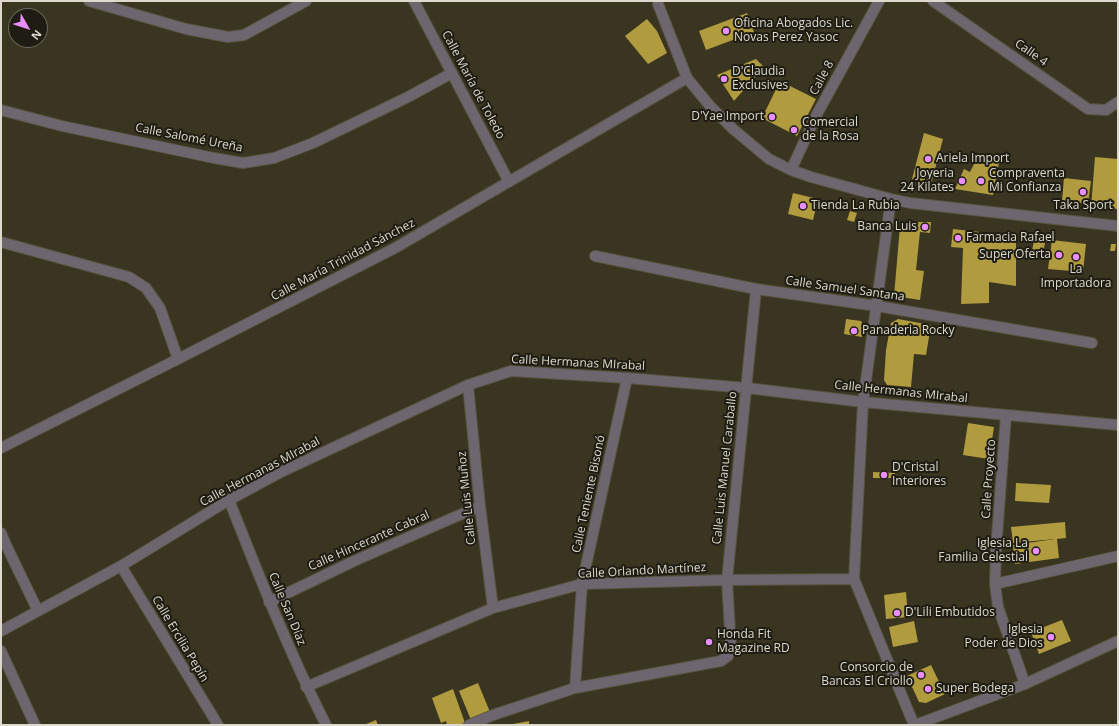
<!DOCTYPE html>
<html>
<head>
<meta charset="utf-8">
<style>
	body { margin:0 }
	#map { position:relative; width:1119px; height:726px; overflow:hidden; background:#3a3520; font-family:"Open Sans",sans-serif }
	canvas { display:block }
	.frame { position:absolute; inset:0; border:2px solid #dddacd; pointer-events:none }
	.north { position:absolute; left:8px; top:8px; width:40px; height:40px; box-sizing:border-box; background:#1f1d13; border:1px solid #6b695d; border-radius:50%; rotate:129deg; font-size:11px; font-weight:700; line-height:16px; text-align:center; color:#dddacd }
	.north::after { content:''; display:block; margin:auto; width:14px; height:18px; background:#e88eff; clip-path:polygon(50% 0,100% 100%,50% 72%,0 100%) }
</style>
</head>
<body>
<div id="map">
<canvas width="1119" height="726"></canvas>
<div class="frame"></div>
<div class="north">N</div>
</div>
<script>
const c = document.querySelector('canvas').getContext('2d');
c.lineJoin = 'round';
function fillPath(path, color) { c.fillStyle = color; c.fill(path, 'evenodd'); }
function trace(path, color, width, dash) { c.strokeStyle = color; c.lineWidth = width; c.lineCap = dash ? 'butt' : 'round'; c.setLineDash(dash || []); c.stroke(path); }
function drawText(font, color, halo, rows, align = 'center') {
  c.font = font + ' "Open Sans",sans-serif'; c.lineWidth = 4; c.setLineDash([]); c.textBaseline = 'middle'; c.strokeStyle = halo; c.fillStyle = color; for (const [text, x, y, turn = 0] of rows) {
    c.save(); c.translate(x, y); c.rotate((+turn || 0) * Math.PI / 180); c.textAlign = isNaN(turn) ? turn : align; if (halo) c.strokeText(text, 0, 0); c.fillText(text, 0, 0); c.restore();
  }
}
fillPath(new Path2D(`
	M 747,13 L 754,32 L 706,50 L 699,31 Z
	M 647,19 L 657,31 L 667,53 L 648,64 L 625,36 Z
	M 756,59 L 764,67 L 734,101 L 717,75 Z
	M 780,81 L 816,99 L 797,136 L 762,118 Z
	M 924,133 L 943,139 L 931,184 L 912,179 Z
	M 979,154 L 1000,157 L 993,195 L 955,189 L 964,169 L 970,172 Z
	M 1095,157 L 1118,159 L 1118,209 L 1091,207 Z
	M 1064,178 L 1091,181 L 1088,204 L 1062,201 Z
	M 793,193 L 818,199 L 813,220 L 788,214 Z
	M 850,211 L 857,213 L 854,222 L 847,220 Z
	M 904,222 L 931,222 L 930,233 L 920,232 L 916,270 L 924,271 L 920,300 L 894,296 L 900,226 Z
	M 953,229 L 1016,236 L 1016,286 L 989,282 L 989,303 L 961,304 L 963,248 L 951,247 Z
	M 1035,236 L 1046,238 L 1043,253 L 1032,251 Z
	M 1052,240 L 1086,244 L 1083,272 L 1048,269 Z
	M 1111,244 L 1116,244 L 1115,251 L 1110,251 Z
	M 846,319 L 861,321 L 864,327 L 862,337 L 844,334 Z
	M 898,319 L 931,325 L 926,355 L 914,354 L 911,387 L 887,385 L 884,380 L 886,350 L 891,323 Z
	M 968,423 L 994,427 L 989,459 L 963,455 Z
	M 873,472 L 895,473 L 895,478 L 873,478 Z
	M 1016,483 L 1051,485 L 1049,503 L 1015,501 Z
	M 1065,522 L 1066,538 L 1057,539 L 1059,558 L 1015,564 L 1013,545 L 1055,539 L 1013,543 L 1011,527 Z
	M 906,592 L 908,617 L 886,619 L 884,595 Z
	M 1062,620 L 1071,641 L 1039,654 L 1031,632 Z
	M 914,621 L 918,642 L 893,647 L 889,627 Z
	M 931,665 L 945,694 L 926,703 L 919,702 L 907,676 Z
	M 478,683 L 490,712 L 471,720 L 459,691 Z
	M 453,689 L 465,723 L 459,725 L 447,725 L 446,721 L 441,723 L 432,698 Z
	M 376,720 L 378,725 L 364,725 Z
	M 529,721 L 529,725 L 513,725 L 513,724 Z`), '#b09b3e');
const minor = new Path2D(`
	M 89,1 L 186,29 L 228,37 L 244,35 L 306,1
	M 414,1 L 509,182
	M 658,1 L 658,4 L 687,78 L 710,106 L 733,129 L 769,159 L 791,170 L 811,177 L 891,199 L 910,203 L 1118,226
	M 933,1 L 1088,109 L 1106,110 L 1118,102
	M 1,110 L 62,126 L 214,158 L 243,163 L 274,158 L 313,143 L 408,97 L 452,73
	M 791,170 L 817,114 L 879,1
	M 891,199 L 863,402 L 854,579 L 914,725
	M 1,242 L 129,277 L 146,288 L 160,308 L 178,359
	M 595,256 L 756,289 L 877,306 L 1092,343
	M 468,385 L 480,506 L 493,608
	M 1006,415 L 996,550 L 995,584 L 998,607 L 1025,684
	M 1,448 L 178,359 L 395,248 L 687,78
	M 229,500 C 259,576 289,652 326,725
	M 1,533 L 7,547 L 38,611
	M 121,566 L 218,725
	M 995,584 L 1118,556
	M 269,602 L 354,561 L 480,506
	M 1,631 L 121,566 L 229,500 L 281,472 L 468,385 L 511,371 L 627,378 L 747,388 L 863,402 L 1118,425
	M 1,651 L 35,725
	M 306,687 L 493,608 L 582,584 L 727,580 L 854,579
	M 575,688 L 582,584 L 627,378
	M 469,725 L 496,714 L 575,688 L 721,661 L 728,656 L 731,649 L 727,580 L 756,289
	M 915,725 L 1025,684 L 1118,641`);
trace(minor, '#57533f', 12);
trace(minor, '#6d666f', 10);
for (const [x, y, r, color] of [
	[726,31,4,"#e88eff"],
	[724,79,4,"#e88eff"],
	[772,117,4,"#e88eff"],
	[794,130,4,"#e88eff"],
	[928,159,4,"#e88eff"],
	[962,181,4,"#e88eff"],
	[981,181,4,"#e88eff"],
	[1083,192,4,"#e88eff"],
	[803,206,4,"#e88eff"],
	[925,227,4,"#e88eff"],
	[958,238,4,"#e88eff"],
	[1059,255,4,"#e88eff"],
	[1076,257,4,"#e88eff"],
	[854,331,4,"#e88eff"],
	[884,475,4,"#e88eff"],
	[1036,551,4,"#e88eff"],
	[897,613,4,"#e88eff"],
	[1051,637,4,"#e88eff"],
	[709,642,4,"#e88eff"],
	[921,675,4,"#e88eff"],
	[928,689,4,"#e88eff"]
]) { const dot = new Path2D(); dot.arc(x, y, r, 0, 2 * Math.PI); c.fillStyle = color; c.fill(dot); trace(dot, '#1f1d13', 1.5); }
drawText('12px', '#dddacd', '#1f1d13', [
	["Oficina Abogados Lic.",734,24],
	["Novas Perez Yasoc",734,38],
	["D'Claudia",732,72],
	["Exclusives",732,86],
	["D'Yae Import",764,117,"right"],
	["Comercial",802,123],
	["de la Rosa",802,137],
	["Ariela Import",936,159],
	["Joyeria",954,174,"right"],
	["24 Kilates",954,188,"right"],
	["Compraventa",989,174],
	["Mi Confianza",989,188],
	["Tienda La Rubia",811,206],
	["Taka Sport",1083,206,"center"],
	["Banca Luis",917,227,"right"],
	["Farmacia Rafael",966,238],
	["Super Oferta",1051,255,"right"],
	["La",1076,270,"center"],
	["Importadora",1076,284,"center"],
	["Panaderia Rocky",862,331],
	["D'Cristal",892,468],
	["Interiores",892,482],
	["Iglesia La",1028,544,"right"],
	["Familia Celestial",1028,558,"right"],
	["D'Lili Embutidos",905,613],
	["Iglesia",1043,630,"right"],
	["Poder de Dios",1043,644,"right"],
	["Honda Fit",717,635],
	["Magazine RD",717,649],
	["Consorcio de",913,668,"right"],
	["Bancas El Criollo",913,682,"right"],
	["Super Bodega",936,689]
], 'left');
drawText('12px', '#dddacd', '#1f1d13', [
	["Calle 4",1031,53,35],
	["Calle 8",822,78,-62],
	["Calle María de Toledo",473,85,62],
	["Calle Salomé Ureña",189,138,11],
	["Calle María Trinidad Sánchez",343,260,-28],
	["Calle Samuel Santana",845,289,8],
	["Calle Hermanas MIrabal",578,363,3],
	["Calle Hermanas MIrabal",901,392,6],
	["Calle Luis Manuel Caraballo",725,468,-84],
	["Calle Hermanas MIrabal",260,472,-28],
	["Calle Proyecto",989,479,-86],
	["Calle Teniente Bisonó",589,494,-78],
	["Calle Luis Muñoz",467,498,-96],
	["Calle Hincerante Cabral",369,541,-24],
	["Calle Orlando Martínez",642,571,-3],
	["Calle San Díaz",287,609,67],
	["Calle Ercilia Pepín",180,639,59]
]);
</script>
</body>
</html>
